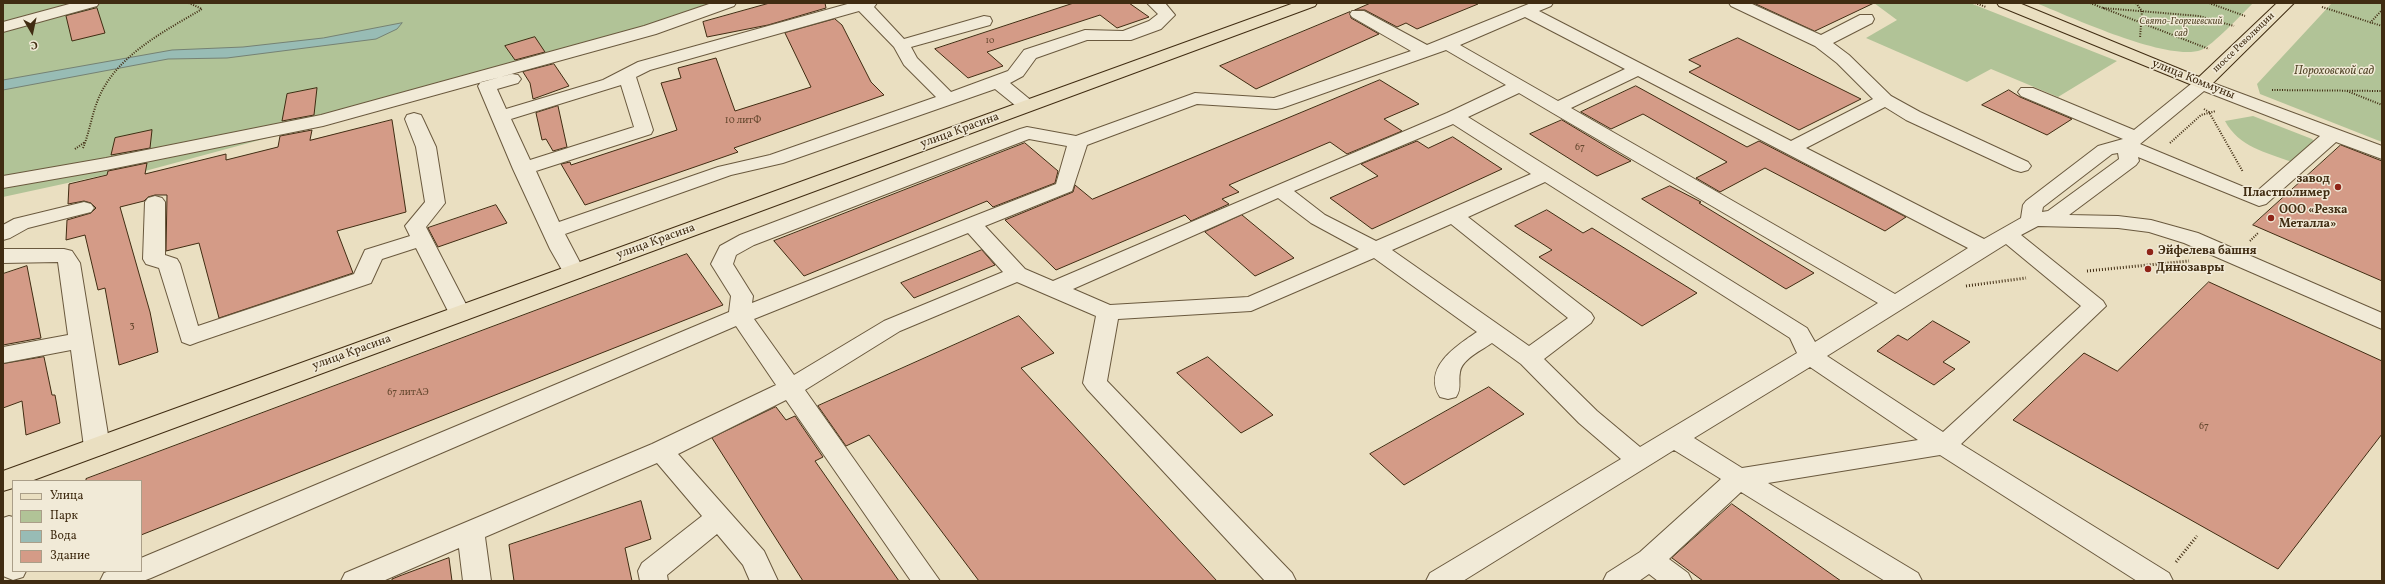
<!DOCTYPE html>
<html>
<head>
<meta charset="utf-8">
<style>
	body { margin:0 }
	#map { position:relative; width:2385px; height:584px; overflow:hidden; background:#eadfc1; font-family:Vollkorn,serif }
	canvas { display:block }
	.frame { position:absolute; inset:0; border:4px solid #402c12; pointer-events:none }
	.legend { position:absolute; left:12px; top:480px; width:130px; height:92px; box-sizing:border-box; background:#f1ead7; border:1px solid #aa9e88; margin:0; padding:5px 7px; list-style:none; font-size:12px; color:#402c12 }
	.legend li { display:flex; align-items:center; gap:8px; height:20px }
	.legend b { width:20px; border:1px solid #aa9e88 }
	.north { position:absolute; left:12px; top:12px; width:40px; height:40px; -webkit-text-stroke:3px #f1ead7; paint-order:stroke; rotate:171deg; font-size:11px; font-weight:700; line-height:16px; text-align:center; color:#402c12 }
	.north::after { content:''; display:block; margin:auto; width:14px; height:18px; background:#402c12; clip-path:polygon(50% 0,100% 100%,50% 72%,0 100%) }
</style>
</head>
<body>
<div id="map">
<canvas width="2385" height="584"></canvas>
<div class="frame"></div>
<ul class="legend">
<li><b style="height:5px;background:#eadfc1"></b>Улица</li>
<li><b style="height:11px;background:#b1c397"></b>Парк</li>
<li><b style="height:11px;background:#98bcb5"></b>Вода</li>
<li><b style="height:11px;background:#d49b87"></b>Здание</li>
</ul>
<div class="north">С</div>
</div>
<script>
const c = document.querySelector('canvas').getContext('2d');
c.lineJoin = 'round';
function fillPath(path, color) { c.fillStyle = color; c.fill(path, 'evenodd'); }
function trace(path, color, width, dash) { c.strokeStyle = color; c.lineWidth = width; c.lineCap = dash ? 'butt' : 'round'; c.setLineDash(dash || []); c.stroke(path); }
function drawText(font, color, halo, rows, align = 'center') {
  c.font = font + ' Vollkorn,serif'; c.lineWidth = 3; c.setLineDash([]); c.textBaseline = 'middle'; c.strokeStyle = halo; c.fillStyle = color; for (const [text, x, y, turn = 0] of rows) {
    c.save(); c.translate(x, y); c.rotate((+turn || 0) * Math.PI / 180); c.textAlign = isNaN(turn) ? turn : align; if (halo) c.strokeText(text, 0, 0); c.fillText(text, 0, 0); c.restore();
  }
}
fillPath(new Path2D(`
	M 3,3 L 730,3 L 445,90 L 108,181 L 109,174 L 3,197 Z
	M 1874,3 L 1970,3 L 2117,61 L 2058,97 L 1991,69 L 1967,82 L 1866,38 L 1897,20 Z
	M 2036,3 L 2253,3 C 2243,13 2212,46 2201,50 C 2168,62 2071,17 2036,3 Z
	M 2332,3 L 2382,3 L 2382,142 L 2260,94 L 2257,84 Z
	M 2253,116 L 2312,139 L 2317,144 L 2292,162 C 2265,152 2239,147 2225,121 Z`), '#b1c397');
const water = new Path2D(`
	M 402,23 L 397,29 L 376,39 L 227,58 L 168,59 L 3,90 L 3,80 L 172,50 L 243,47 L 323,38 Z`);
fillPath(water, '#98bcb5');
trace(water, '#758274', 1);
const building = new Path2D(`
	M 770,3 L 825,3 L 826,8 L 768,25 L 707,37 L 703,22 Z
	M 1074,3 L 1129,3 L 1149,17 L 1117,28 L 1100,15 L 987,52 L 1003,66 L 968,78 L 935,49 Z
	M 1371,3 L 1478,3 L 1478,4 L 1417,29 L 1406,23 L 1397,27 L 1365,10 L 1355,10 Z
	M 1754,3 L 1874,3 L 1815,31 Z
	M 97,8 L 105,33 L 72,41 L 66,16 Z
	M 1350,12 L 1351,18 L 1379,34 L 1256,89 L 1220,66 Z
	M 835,19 L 842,25 L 871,82 L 884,95 L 734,148 L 738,152 L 585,205 L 561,164 L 570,162 L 571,165 L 677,130 L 661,83 L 681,78 L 678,68 L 716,58 L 735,111 L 811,87 L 785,33 Z
	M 535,37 L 545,52 L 515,60 L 505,46 Z
	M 1738,38 L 1861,99 L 1799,130 L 1689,72 L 1701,66 L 1689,60 Z
	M 554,64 L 569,86 L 533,99 L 530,83 L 523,72 Z
	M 1380,80 L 1419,104 L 1384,119 L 1402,131 L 1347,154 L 1330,142 L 1229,185 L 1239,192 L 1222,199 L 1229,204 L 1191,221 L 1185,215 L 1056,270 L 1005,220 L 1073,192 L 1075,185 L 1092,199 Z
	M 1636,86 L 1747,147 L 1759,141 L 1906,217 L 1885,231 L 1765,168 L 1720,192 L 1696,178 L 1727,162 L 1643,114 L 1611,129 L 1581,112 Z
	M 317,88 L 314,115 L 282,121 L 287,94 Z
	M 2009,90 L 2020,97 L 2072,119 L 2047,135 L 1982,105 Z
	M 558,106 L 567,147 L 553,151 L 546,139 L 542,140 L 536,113 Z
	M 392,120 L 406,212 L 337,231 L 353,273 L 219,318 L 199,243 L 166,251 L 167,195 L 155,195 L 148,197 L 144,201 L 120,207 L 150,312 L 158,352 L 119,365 L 105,288 L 98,290 L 85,235 L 66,240 L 67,220 L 91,213 L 96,208 L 91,203 L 84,201 L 68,204 L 69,184 L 107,175 L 108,171 L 147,163 L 145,174 L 226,154 L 226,160 L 278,147 L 280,136 L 312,130 L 310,140 Z
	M 1562,120 L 1612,150 L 1631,161 L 1597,176 L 1530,134 Z
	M 152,130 L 150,148 L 111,155 L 115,138 Z
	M 1453,137 L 1502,169 L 1372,229 L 1330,198 L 1378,176 L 1361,164 L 1417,141 L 1428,148 Z
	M 1025,143 L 1058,171 L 1055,183 L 993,207 L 987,201 L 804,276 L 774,241 Z
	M 2341,145 L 2382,161 L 2382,281 L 2253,225 Z
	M 1670,186 L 1701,202 L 1699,203 L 1814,273 L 1786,289 L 1642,199 Z
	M 496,205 L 507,223 L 438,247 L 428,228 Z
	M 1547,210 L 1583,233 L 1592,228 L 1697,293 L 1642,326 L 1539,257 L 1552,250 L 1515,226 Z
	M 1242,215 L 1294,258 L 1255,276 L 1205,232 Z
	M 982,250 L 995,265 L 914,298 L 901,283 Z
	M 687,254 L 723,305 L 141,535 L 141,481 L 86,481 L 86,479 Z
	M 27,266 L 41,338 L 3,345 L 3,274 Z
	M 2209,282 L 2382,361 L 2382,434 L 2278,569 L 2013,420 L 2084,353 L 2117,371 Z
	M 1019,316 L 1054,353 L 1021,368 L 1217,581 L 979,581 L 869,435 L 846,446 L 818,406 Z
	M 1933,321 L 1970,342 L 1943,362 L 1955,369 L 1934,385 L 1877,351 L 1898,335 L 1907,340 Z
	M 44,357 L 52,395 L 55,395 L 60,423 L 26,435 L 22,401 L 3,408 L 3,364 Z
	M 1208,357 L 1273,415 L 1241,433 L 1177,373 Z
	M 1489,387 L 1524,414 L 1404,485 L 1370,454 Z
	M 776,407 L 786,420 L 795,416 L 823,457 L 815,461 L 899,581 L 803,581 L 712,438 Z
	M 641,501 L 651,539 L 625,548 L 632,581 L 514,581 L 509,545 Z
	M 1732,504 L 1841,581 L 1703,581 L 1672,558 Z
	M 449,558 L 452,581 L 392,581 L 392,579 L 402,575 Z`);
fillPath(building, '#d49b87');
trace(building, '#402c12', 1);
const minor = new Path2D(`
	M 73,3 L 99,3 L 97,6 L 3,32 L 3,22 Z
	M 712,3 L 736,3 L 734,6 L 656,34 L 323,126 L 106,170 L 3,188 L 3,176 L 106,158 L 321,115 L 644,26 Z
	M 851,3 L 877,3 L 874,7 L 904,39 L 984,16 L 990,17 L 992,21 L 990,25 L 911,47 L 917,58 L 951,92 L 1008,71 L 1024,50 L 1085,30 L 1123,31 L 1149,21 L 1158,14 L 1147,3 L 1165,3 L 1175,15 L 1161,29 L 1131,40 L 1087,40 L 1036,58 L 1023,76 L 1010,83 L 1033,102 L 1036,106 L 1033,110 L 1021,110 L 995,89 L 783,163 L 731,175 L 565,234 L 585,272 L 582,277 L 574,279 L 566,277 L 550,249 L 513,169 L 478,86 L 481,82 L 512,74 L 518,75 L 521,79 L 518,83 L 497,89 L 506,109 L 603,80 L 638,62 ZM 859,11 L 894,47 L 904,65 L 936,97 L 770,155 L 718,167 L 559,222 L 536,171 L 651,134 L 653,130 L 636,77 L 650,70 ZM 621,85 L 634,127 L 530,160 L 511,119 Z
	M 1531,3 L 1553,3 L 1551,6 L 1539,11 L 1791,141 L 1873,99 L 1837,63 L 1815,46 L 1731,6 L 1729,3 L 1750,3 L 1821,35 L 1860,15 L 1872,15 L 1874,19 L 1872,23 L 1833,43 L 1849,55 L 1891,96 L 1920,112 L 2028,162 L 2031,166 L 2028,170 L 2021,172 L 2014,170 L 1906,120 L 1885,107 L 1806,148 L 1984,239 L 2021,218 L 2023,205 L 2026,201 L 2098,146 L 2123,139 L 2021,96 L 2018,92 L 2021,88 L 2033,88 L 2134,130 L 2196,80 L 2202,79 L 2382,146 L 2382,159 L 2336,142 L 2266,204 L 2259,206 L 2138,157 L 2139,161 L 2136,165 L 2069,215 L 2118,216 L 2151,220 L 2198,233 L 2382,313 L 2382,329 L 2184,243 L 2149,232 L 2118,228 L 2038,226 L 2021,235 L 2103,301 L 2106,306 L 1961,444 L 2169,573 L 2173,581 L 2137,581 L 1940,455 L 1768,483 L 1918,573 L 1922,581 L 1885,581 L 1741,492 L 1669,559 L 1688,573 L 1692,581 L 1658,581 L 1649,574 L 1639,581 L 1603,581 L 1607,573 L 1640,552 L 1721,479 L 1674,450 L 1463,581 L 1426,581 L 1430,573 L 1621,459 L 1579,423 L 1521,364 L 1492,343 C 1482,350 1462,359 1460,372 C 1458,382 1462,388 1456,397 L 1448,399 L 1440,397 C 1422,368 1456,346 1477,332 L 1374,258 L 1251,311 L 1118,319 L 1107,381 L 1292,573 L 1296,581 L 1265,581 L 1087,389 L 1083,383 L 1096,316 L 1017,282 L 900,331 L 805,390 L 940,581 L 911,581 L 786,400 L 678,454 L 764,551 L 778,581 L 750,581 L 743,565 L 717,534 L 667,575 L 668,581 L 640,581 L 638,571 L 642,563 L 702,516 L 657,463 L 485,537 L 491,581 L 463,581 L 459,548 L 383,581 L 341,581 L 345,573 L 652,444 L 776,385 L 736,326 L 151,578 L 143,581 L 100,581 L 104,573 L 109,571 L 141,571 L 141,558 L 729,312 L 731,296 L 711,264 L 720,246 L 740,235 L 1020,129 L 1027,127 L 1076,136 L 1195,93 L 1274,98 L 1411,51 L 1352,17 L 1350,14 L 1352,11 L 1364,11 L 1427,45 ZM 1525,17 L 1625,69 L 1558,101 L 1460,45 ZM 1446,50 L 1506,85 L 1447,113 L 1053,281 L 1025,269 L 985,226 L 1072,191 L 1087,145 L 1197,104 L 1276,109 L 1282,108 ZM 1638,76 L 1968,248 L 1895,294 L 1571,108 ZM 2204,91 L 2320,136 L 2256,192 L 2140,144 ZM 1519,93 L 1551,112 L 1878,303 L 1815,342 L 1807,328 L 1468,117 ZM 1453,124 L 1531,174 L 1376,241 L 1325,215 L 1294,191 ZM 1029,139 L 1067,146 L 1056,184 L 752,303 L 753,296 L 733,264 L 736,255 L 754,245 ZM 2118,153 L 2119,159 L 2048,211 L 2042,212 L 2043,207 L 2112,154 ZM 1545,182 L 1790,338 L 1797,353 L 1640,447 L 1597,411 L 1544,359 L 1591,323 L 1594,318 L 1591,313 L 1468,217 ZM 1278,198 L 1311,223 L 1359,249 L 1248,297 L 1110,305 L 1073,289 ZM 1451,224 L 1568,318 L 1529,346 L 1392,250 ZM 968,233 L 1003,272 L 884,321 L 794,375 L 754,319 ZM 2006,244 L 2081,306 L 1943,432 L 1827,356 ZM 1810,367 L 1918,440 L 1742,468 L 1694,438 Z
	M 414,113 L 421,115 L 423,119 L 436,147 L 445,203 L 426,227 L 471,314 L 468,319 L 460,321 L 452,319 L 416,248 L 382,259 L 371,283 L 198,342 L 190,345 L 182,342 L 159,268 L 146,264 L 143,259 L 145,202 L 148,198 L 155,196 L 162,198 L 165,202 L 165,255 L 177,259 L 180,264 L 198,326 L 354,274 L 365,250 L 410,236 L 405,226 L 425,202 L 416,147 L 405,119 L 407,115 Z
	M 84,202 L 91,204 L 94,208 L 91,212 L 28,228 L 10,238 L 3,240 L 3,225 L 14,219 Z
	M 3,249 L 64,249 L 72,251 L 80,263 L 110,447 L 106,453 L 97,456 L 88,453 L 84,447 L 71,350 L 3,363 L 3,347 L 68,335 L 58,262 L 3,263 Z
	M 9,516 L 13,517 L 13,571 L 26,571 L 23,577 L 13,580 L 3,576 L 3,518 Z`);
const major = new Path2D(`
	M 1294,3 L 1317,3 L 1315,6 L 31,481 L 13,481 L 13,488 L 3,491 L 3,471 Z
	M 1997,3 L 2019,3 L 2199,77 L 2277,3 L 2294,3 L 2208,88 L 2202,89 L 1999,6 Z`);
trace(minor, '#6a593e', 2);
trace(major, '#402c12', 2);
trace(new Path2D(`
	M 1975,3 L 1986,7
	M 2090,3 L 2209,49
	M 2136,3 L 2142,11 L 2140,38
	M 2209,3 L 2245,16
	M 2322,7 L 2382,26
	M 2103,8 L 2199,16 L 2234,26
	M 2370,23 L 2382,10
	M 2272,90 L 2382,91
	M 2347,91 L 2382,105
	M 2204,109 L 2209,112 L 2243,172
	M 2170,143 L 2201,115 L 2216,111
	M 83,148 C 90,131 92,112 100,95 C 119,54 165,31 202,9 L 189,3
	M 75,149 L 85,142
	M 2250,241 L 2258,233`), '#402c12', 2, [1, 1.5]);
trace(new Path2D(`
	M 2087,271 L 2189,261
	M 1966,286 L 2026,278
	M 2176,562 L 2197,536`), '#402c12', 3, [1, 2]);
fillPath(minor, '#f1ead7');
fillPath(major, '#eadfc1');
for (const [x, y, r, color] of [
	[2338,187,4,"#8f2418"],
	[2271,218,4,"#8f2418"],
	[2150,252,4,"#8f2418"],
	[2148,269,4,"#8f2418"]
]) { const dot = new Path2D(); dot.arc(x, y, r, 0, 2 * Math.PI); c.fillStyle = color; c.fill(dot); trace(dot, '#f1ead7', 1.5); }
drawText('9px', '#65482f', null, [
	["10",990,41]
]);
drawText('italic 10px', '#574a2d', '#f1ead7', [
	["Свято-Георгиевский",2181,22],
	["сад",2181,34]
]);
drawText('10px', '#402c12', '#f1ead7', [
	["шоссе Революции",2244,43,-44]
]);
drawText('10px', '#65482f', null, [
	["10 литФ",743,121],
	["67",1580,148],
	["3",132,326],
	["67 литАЭ",408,393],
	["67",2204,427]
]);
drawText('italic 12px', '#574a2d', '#f1ead7', [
	["Пороховской сад",2334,72]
]);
drawText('12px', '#402c12', '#f1ead7', [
	["улица Коммуны",2193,80,22],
	["улица Красина",960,131,-20],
	["улица Красина",656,242,-20],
	["улица Красина",352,353,-20]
]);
drawText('bold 12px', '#402c12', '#f1ead7', [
	["завод",2330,180,"right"],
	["Пластполимер",2330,194,"right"],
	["ООО «Резка",2279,211],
	["Металла»",2279,225],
	["Эйфелева башня",2158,252],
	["Динозавры",2156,269]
], 'left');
</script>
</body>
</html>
